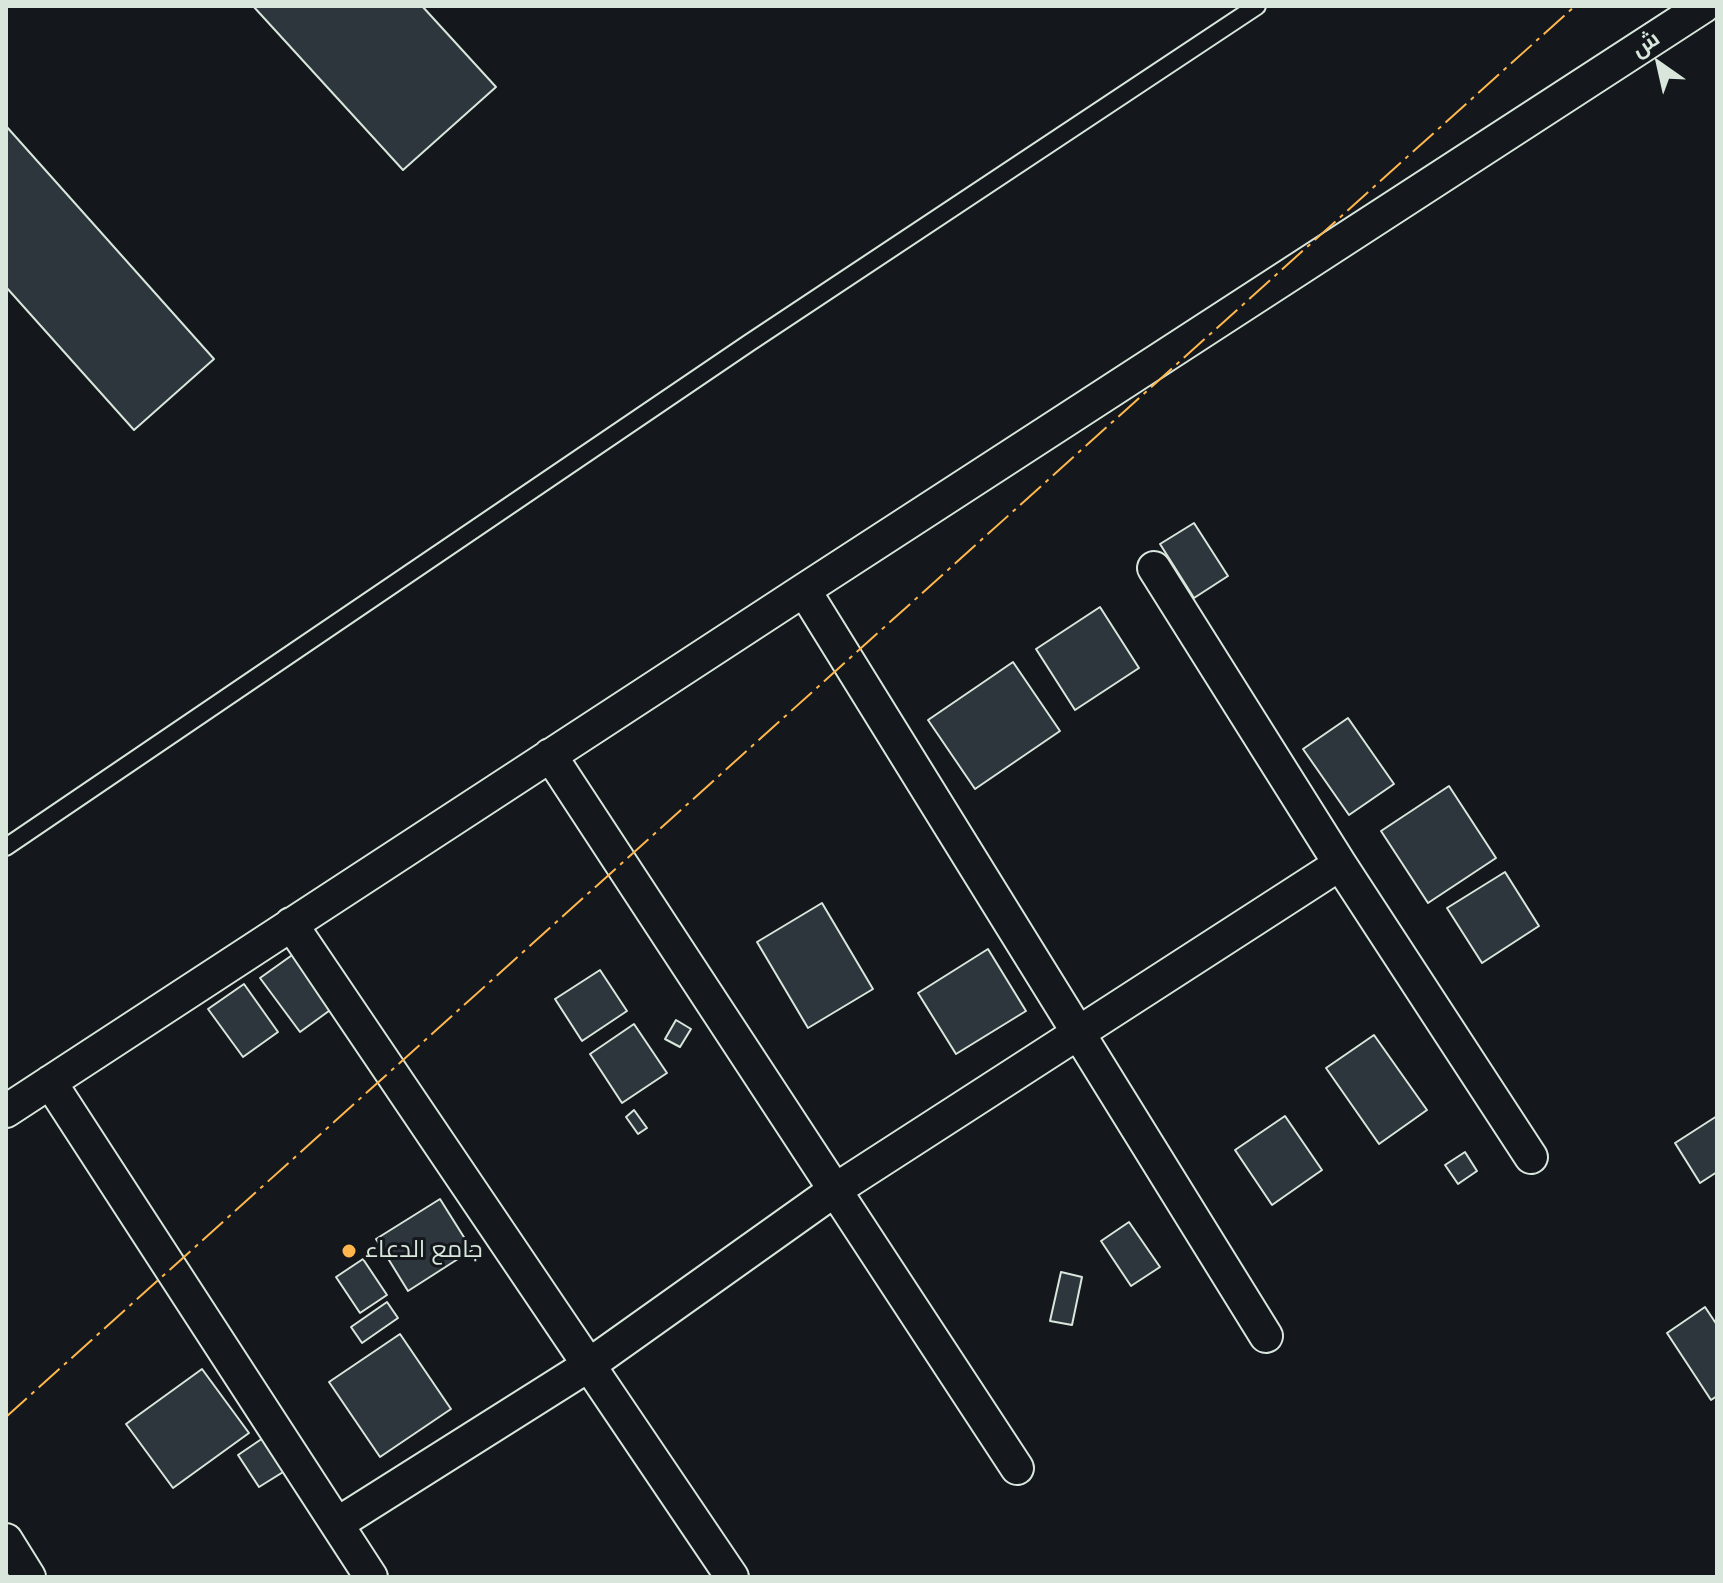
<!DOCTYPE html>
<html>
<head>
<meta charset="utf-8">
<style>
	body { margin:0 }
	#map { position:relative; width:1723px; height:1583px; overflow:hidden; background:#14181c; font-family:"DM Sans",Cairo,sans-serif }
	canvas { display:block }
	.frame { position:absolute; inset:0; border:8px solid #d8e6dc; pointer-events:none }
	.north { position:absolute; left:1619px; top:24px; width:80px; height:80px; -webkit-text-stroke:6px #14181c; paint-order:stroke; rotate:326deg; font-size:22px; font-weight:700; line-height:32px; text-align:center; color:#d8e6dc }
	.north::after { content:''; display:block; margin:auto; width:28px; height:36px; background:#d8e6dc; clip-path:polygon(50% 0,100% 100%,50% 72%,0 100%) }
</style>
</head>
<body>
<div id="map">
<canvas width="1723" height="1583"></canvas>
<div class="frame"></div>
<div class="north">ش</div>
</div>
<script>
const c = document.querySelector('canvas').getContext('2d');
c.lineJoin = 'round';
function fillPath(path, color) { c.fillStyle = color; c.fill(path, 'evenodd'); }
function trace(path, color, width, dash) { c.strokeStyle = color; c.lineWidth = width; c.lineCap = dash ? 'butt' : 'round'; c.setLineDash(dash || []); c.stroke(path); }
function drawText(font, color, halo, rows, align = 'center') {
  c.font = font + ' "DM Sans",Cairo,sans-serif'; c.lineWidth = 6; c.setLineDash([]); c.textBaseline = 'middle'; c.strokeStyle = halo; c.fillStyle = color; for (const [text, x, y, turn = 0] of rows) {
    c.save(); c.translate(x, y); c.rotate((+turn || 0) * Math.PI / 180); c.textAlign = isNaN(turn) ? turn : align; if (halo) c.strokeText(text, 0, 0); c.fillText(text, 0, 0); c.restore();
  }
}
const building = new Path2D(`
	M 253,6 L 422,6 L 496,87 L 403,170 Z
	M 6,126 L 214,359 L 134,430 L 6,287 Z
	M 1194,523 L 1228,576 L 1194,598 L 1160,544 Z
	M 1100,607 L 1139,668 L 1075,710 L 1036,649 Z
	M 1013,662 L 1060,731 L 975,789 L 928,720 Z
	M 1348,718 L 1394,784 L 1349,815 L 1303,749 Z
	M 1449,786 L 1496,858 L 1428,903 L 1381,831 Z
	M 1505,872 L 1539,926 L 1482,963 L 1447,908 Z
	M 822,903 L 873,989 L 808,1028 L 757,942 Z
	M 316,938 L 355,992 L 300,1032 L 260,978 Z
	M 988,949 L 1026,1011 L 956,1054 L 918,993 Z
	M 600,970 L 627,1011 L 582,1041 L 555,999 Z
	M 244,984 L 278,1032 L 243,1057 L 208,1009 Z
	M 676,1020 L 691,1029 L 680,1047 L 665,1039 Z
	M 634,1024 L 667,1073 L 622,1103 L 590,1054 Z
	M 1374,1035 L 1427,1110 L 1379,1144 L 1326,1068 Z
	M 634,1110 L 647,1128 L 638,1134 L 626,1117 Z
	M 1285,1116 L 1322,1170 L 1272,1205 L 1235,1150 Z
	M 1717,1116 L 1717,1172 L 1700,1183 L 1675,1143 Z
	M 1465,1152 L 1477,1171 L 1458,1184 L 1445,1165 Z
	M 440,1199 L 472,1250 L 408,1291 L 376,1239 Z
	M 1129,1222 L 1160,1267 L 1131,1286 L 1101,1241 Z
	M 363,1259 L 387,1295 L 360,1313 L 336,1277 Z
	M 1061,1272 L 1082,1277 L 1072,1325 L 1050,1321 Z
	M 387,1302 L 398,1318 L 362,1343 L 351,1327 Z
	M 1705,1307 L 1717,1325 L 1717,1396 L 1711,1400 L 1667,1333 Z
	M 400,1334 L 451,1409 L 380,1457 L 329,1382 Z
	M 202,1369 L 249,1433 L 173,1488 L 126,1424 Z
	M 266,1436 L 288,1469 L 259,1487 L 238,1455 Z`);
fillPath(building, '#2c363c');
trace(building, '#d8e6dc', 2);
const lane = new Path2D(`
	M 6,847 L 749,343 L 1257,6`);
const street = new Path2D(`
	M 1154,568 L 1340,864 L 1531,1157
	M 804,590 L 1266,1336
	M 550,755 L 1017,1468
	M 291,924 L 732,1577
	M 50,1082 L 371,1577
	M 6,1111 L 804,590 L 1704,6
	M 337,1524 L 589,1365 L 835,1190 L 1340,864
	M 6,1540 L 29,1577`);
trace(lane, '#d8e6dc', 20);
trace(street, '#d8e6dc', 36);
trace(lane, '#14181c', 16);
trace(street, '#14181c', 32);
trace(new Path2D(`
	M 6,1417 L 1575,6`), '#ffb74d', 2, [28, 6, 4, 6]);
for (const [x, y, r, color] of [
	[349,1251,8,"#ffb74d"]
]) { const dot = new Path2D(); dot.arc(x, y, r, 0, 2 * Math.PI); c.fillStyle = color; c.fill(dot); trace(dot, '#14181c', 3); }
drawText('24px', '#d8e6dc', '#14181c', [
	["جامع الدعاء",365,1251]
], 'left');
</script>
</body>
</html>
